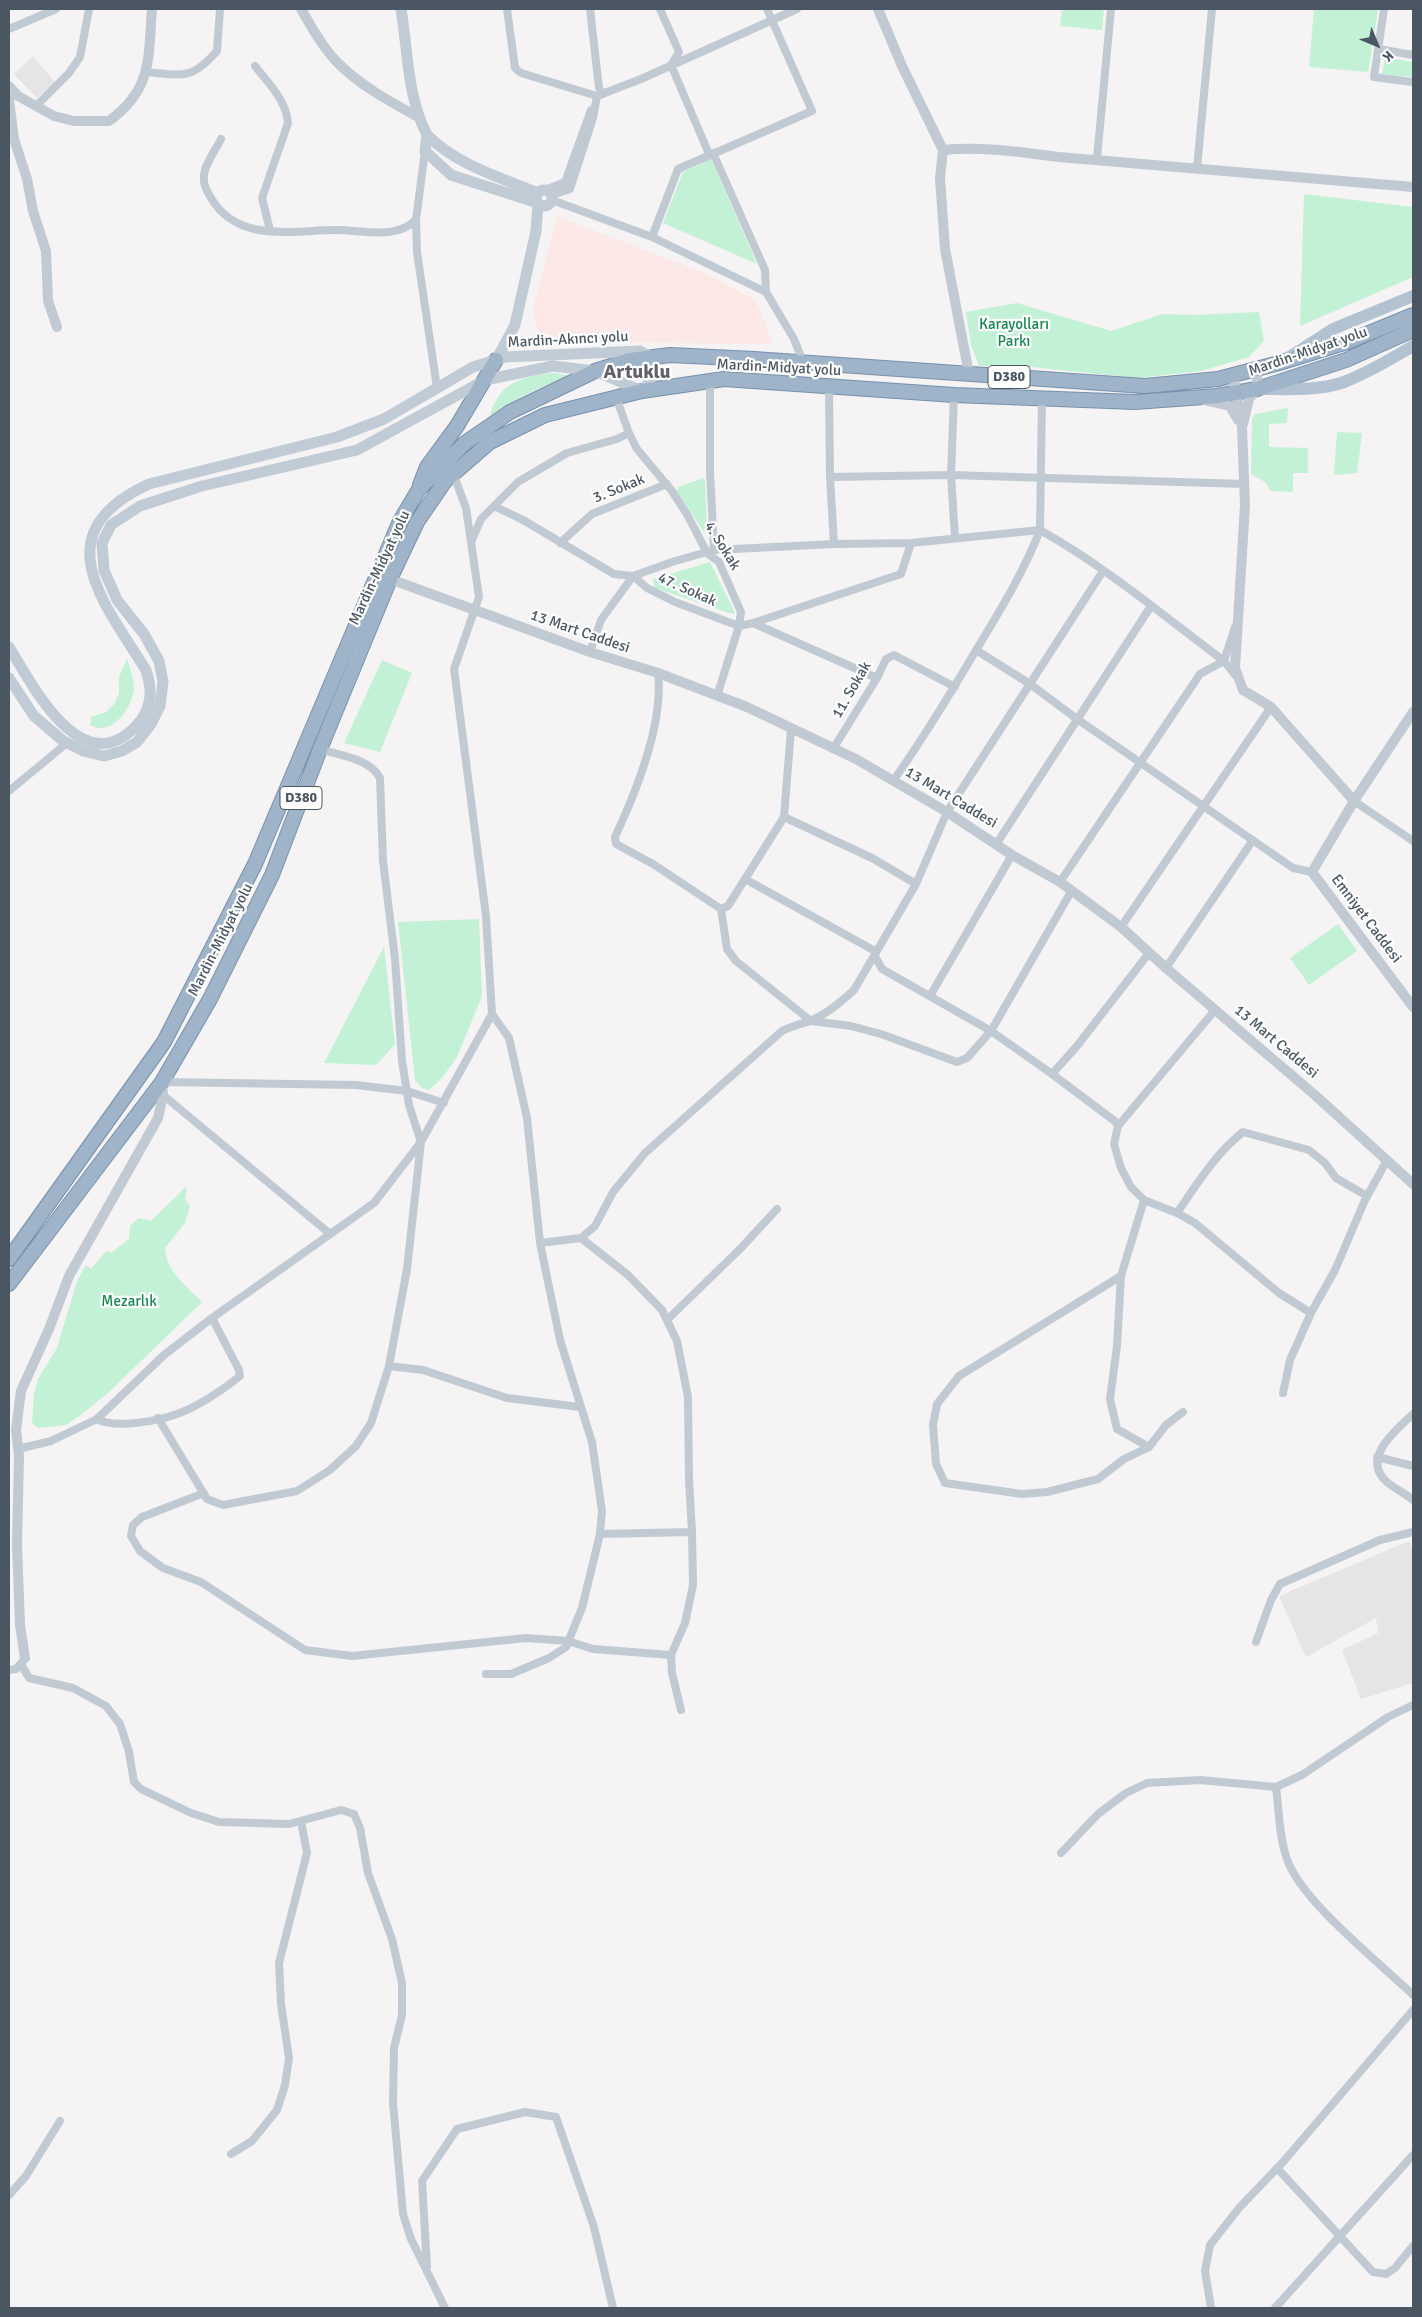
<!DOCTYPE html>
<html>
<head>
<meta charset="utf-8">
<style>
	body { margin:0 }
	#map { position:relative; width:1422px; height:2317px; overflow:hidden; background:#f5f3f3; font-family:Signika,sans-serif }
	canvas { display:block }
	.frame { position:absolute; inset:0; border:10px solid #4a5661; pointer-events:none }
	.north { position:absolute; left:1352px; top:20px; width:50px; height:50px; -webkit-text-stroke:4px #fff; paint-order:stroke; rotate:135deg; font-size:14px; font-weight:700; line-height:20px; text-align:center; color:#4a5661 }
	.north::after { content:''; display:block; margin:auto; width:18px; height:22px; background:#4a5661; clip-path:polygon(50% 0,100% 100%,50% 72%,0 100%) }
</style>
</head>
<body>
<div id="map">
<canvas width="1422" height="2317"></canvas>
<div class="frame"></div>
<div class="north">K</div>
</div>
<script>
const c = document.querySelector('canvas').getContext('2d');
c.lineJoin = 'round';
function fillPath(path, color) { c.fillStyle = color; c.fill(path, 'evenodd'); }
function trace(path, color, width, dash) { c.strokeStyle = color; c.lineWidth = width; c.lineCap = dash ? 'butt' : 'round'; c.setLineDash(dash || []); c.stroke(path); }
function drawText(font, color, halo, rows, align = 'center') {
  c.font = font + ' Signika,sans-serif'; c.lineWidth = 4.5; c.setLineDash([]); c.textBaseline = 'middle'; c.strokeStyle = halo; c.fillStyle = color; for (const [text, x, y, turn = 0] of rows) {
    c.save(); c.translate(x, y); c.rotate((+turn || 0) * Math.PI / 180); c.textAlign = isNaN(turn) ? turn : align; if (halo) c.strokeText(text, 0, 0); c.fillText(text, 0, 0); c.restore();
  }
}
fillPath(new Path2D(`
	M 33,56 L 55,82 L 37,98 L 14,74 Z
	M 1409,1541 L 1413,1550 L 1413,1683 L 1361,1699 L 1342,1650 L 1378,1633 L 1376,1618 L 1306,1657 L 1279,1596 Z`), '#e6e4e5');
fillPath(new Path2D(`
	M 557,216 L 701,272 L 756,300 L 773,344 L 562,342 L 538,333 L 533,308 Z`), '#fce8e6');
fillPath(new Path2D(`
	M 1062,9 L 1104,9 L 1102,30 L 1060,26 Z
	M 1314,9 L 1378,10 L 1368,72 L 1309,67 Z
	M 1385,57 L 1413,62 L 1413,77 L 1382,74 Z
	M 711,159 L 757,264 L 663,223 L 683,172 Z
	M 1304,194 L 1413,207 L 1413,277 L 1300,326 Z
	M 1017,303 L 1111,331 L 1163,314 L 1193,315 L 1259,312 L 1264,341 L 1249,357 L 1201,371 L 1137,378 L 1013,365 L 979,366 L 971,345 L 966,312 Z
	M 555,373 L 571,376 C 542,386 516,398 490,416 C 499,381 524,376 555,373 Z
	M 1288,408 L 1287,423 L 1269,424 L 1269,447 L 1308,448 L 1308,473 L 1293,473 L 1293,492 L 1271,491 L 1265,482 L 1251,474 L 1252,419 L 1255,414 Z
	M 1337,432 L 1362,433 L 1357,473 L 1334,475 Z
	M 703,478 L 705,480 L 707,531 L 704,532 L 677,491 L 679,487 Z
	M 710,562 L 735,613 L 732,614 L 655,588 L 653,579 Z
	M 127,659 C 130,668 134,679 134,689 C 132,709 111,737 90,725 L 91,717 L 106,712 L 115,703 L 119,693 L 119,677 Z
	M 382,660 L 412,673 L 380,752 L 344,743 Z
	M 479,919 L 482,996 L 457,1057 L 442,1078 L 429,1090 L 422,1088 L 415,1080 L 398,922 Z
	M 1338,924 L 1357,951 L 1309,985 L 1290,958 Z
	M 384,947 L 395,1044 L 376,1065 L 324,1063 Z
	M 187,1186 L 185,1199 L 190,1206 L 185,1223 L 165,1248 C 166,1271 187,1287 202,1302 L 110,1391 L 81,1415 L 66,1425 L 38,1428 L 32,1423 L 34,1394 L 38,1379 L 57,1348 L 77,1281 L 86,1265 L 91,1269 L 106,1251 L 111,1253 L 129,1239 L 130,1226 L 139,1218 L 151,1221 Z`), '#c3f1d5');
const trunk = new Path2D(`
	M 420,485 L 427,467 L 457,426 L 496,360
	M 9,1259 L 164,1042 L 255,864 L 400,521 L 419,489 L 465,443 L 510,412 L 595,371 L 630,360 L 670,355 L 754,359 L 1145,386 L 1218,379 L 1279,363 L 1347,342 L 1413,315
	M 9,1284 L 162,1082 L 210,999 L 272,875 L 320,749 L 390,579 L 417,522 L 445,481 L 490,442 L 545,415 L 642,391 L 724,379 L 954,395 L 1135,402 L 1217,396 L 1257,389 L 1346,360 L 1413,330`);
trace(trunk, '#7690ad', 16);
trace(new Path2D(`
	M 507,9 L 515,68 L 521,73 L 597,96 L 641,79 L 797,9
	M 590,9 L 599,88 L 603,94
	M 660,9 L 679,52 L 671,65 L 709,154
	M 1384,9 L 1374,77 L 1413,82
	M 9,29 L 56,9
	M 1378,49 L 1413,55
	M 255,66 C 269,84 286,100 288,123 L 262,198 L 270,230
	M 145,72 C 182,75 191,81 217,51 L 220,9
	M 37,105 L 69,73 L 80,57 L 89,9
	M 221,139 C 216,149 208,160 205,170 C 202,182 205,188 211,198 C 237,242 289,231 333,230 C 361,229 394,241 416,220
	M 425,151 L 416,220 L 417,252 L 437,388
	M 713,153 L 765,270 L 766,292 L 794,339 L 803,362
	M 1097,158 L 1111,9
	M 1197,168 L 1212,9
	M 545,190 L 565,182 L 591,110
	M 552,195 L 570,189 L 593,118 L 597,96
	M 552,200 L 652,237 L 766,292
	M 652,237 L 678,169 L 812,111 L 767,9
	M 710,380 L 710,471 L 714,550
	M 829,386 L 830,477 L 834,544
	M 954,395 L 951,475 L 955,538
	M 616,397 L 629,433 L 637,449 L 672,491 L 688,516 L 707,553 L 719,562 L 741,612 L 739,626 L 717,696
	M 1042,398 L 1040,530 C 1106,567 1164,616 1224,661 L 1236,676
	M 830,477 L 951,475 L 1244,484
	M 494,506 L 523,520 L 614,574 L 633,576 L 647,588 L 675,602 L 739,626 L 753,623 L 877,678
	M 472,540 L 481,519 L 518,482 L 567,453 L 617,439 L 629,433
	M 560,543 L 592,514 L 667,484
	M 753,623 L 901,574 L 911,543
	M 976,650 L 1030,684 L 1077,719 L 1293,868 L 1312,872
	M 590,652 L 601,620 L 633,576 L 675,561 L 714,550 L 834,544 L 911,543 L 1040,530 C 1023,574 999,612 975,652 C 949,696 923,739 893,781
	M 658,673 C 664,723 636,792 615,837 L 616,844 L 653,864 L 721,909 L 728,906 L 784,817 L 791,729
	M 833,749 L 877,678 L 886,659 L 894,655 L 955,687
	M 9,791 L 67,743
	M 1354,801 L 1413,841
	M 784,817 L 872,858 L 916,884
	M 997,843 L 1151,606
	M 745,879 L 875,951
	M 1060,882 L 1200,674 L 1224,661 L 1235,627
	M 721,909 L 727,949 L 736,961 L 811,1021 L 851,1026 L 881,1034 L 957,1062 L 967,1058 L 991,1031 L 1072,890
	M 1121,927 L 1271,707
	M 875,956 L 882,969 L 991,1031 L 1052,1074 L 1077,1046 L 1149,953
	M 1166,968 L 1253,840
	M 930,996 L 1012,855
	M 1052,1074 L 1116,1122 L 1118,1126 L 1114,1144 L 1121,1168 L 1131,1187 L 1144,1200 L 1177,1213 L 1195,1223 L 1279,1293 L 1311,1313
	M 162,1082 L 356,1085 L 407,1091 L 444,1103
	M 163,1095 L 329,1233
	M 1118,1126 L 1215,1010
	M 1144,1200 L 1121,1276 L 959,1376 L 937,1404 L 933,1425 L 936,1464 L 945,1483 L 1022,1494 L 1047,1492 L 1098,1479 L 1124,1459 L 1149,1447 L 1166,1425 L 1183,1412
	M 1177,1213 C 1197,1184 1216,1153 1243,1132 L 1309,1150 L 1325,1163 L 1336,1178 L 1367,1196
	M 581,1238 L 628,1275 L 662,1310 L 677,1341 L 688,1397 L 689,1480 L 692,1532 L 693,1585 L 685,1623 L 671,1655 L 672,1673 L 681,1710
	M 540,1243 L 581,1238 L 595,1226 L 613,1192 L 645,1153 L 782,1031 C 792,1026 802,1024 812,1020 C 827,1014 842,1001 854,990 L 916,884 L 947,812 L 1103,571
	M 1121,1276 L 1117,1346 L 1110,1399 L 1117,1429 L 1149,1447
	M 667,1320 L 741,1248 L 777,1209
	M 389,1366 L 423,1370 L 507,1398 L 580,1407
	M 1283,1393 L 1290,1360 L 1311,1313 L 1335,1270 L 1365,1200 L 1386,1162
	M 1413,1414 C 1396,1430 1360,1459 1387,1482 C 1395,1489 1405,1493 1413,1500
	M 158,1418 L 207,1499 L 223,1505 L 297,1491 L 330,1470 L 356,1446 L 371,1423 L 389,1366 L 407,1269 L 421,1142 L 409,1105 L 402,1061 L 395,959 L 383,861 L 380,778 C 369,758 341,756 320,749
	M 97,1419 C 115,1429 158,1421 177,1414 C 197,1407 223,1390 240,1376 L 239,1370 L 212,1318
	M 18,1449 L 51,1441 L 97,1419 L 164,1355 L 212,1318 L 374,1203 L 421,1142 L 492,1014 L 486,916 L 454,669 L 479,597 L 466,508 L 453,473
	M 1377,1457 L 1413,1466
	M 204,1493 L 142,1517 L 133,1525 L 131,1536 L 140,1551 L 163,1568 L 201,1582 L 305,1650 L 352,1656 L 526,1638 L 568,1641 L 593,1649 L 671,1655
	M 600,1534 L 692,1532
	M 1256,1642 L 1271,1600 L 1280,1584 L 1380,1540 L 1413,1532
	M 21,1664 L 29,1678 L 73,1688 L 106,1706 L 120,1724 L 129,1752 L 134,1782 L 141,1789 L 191,1813 L 219,1822 L 289,1824 L 341,1810 L 354,1814 L 360,1828 L 368,1873 L 392,1939 L 402,1983 L 402,2015 L 394,2048 L 393,2103 L 403,2214 L 411,2239 L 445,2308
	M 9,1670 L 16,1669 L 23,1661
	M 486,1674 L 511,1674 L 549,1658 L 566,1647 L 582,1608 L 600,1534 L 602,1511 L 592,1442 L 560,1340 L 540,1243 L 527,1118 L 509,1038 L 492,1014
	M 1276,1787 C 1279,1810 1279,1837 1287,1859 C 1301,1901 1379,1962 1413,1995
	M 1061,1853 L 1098,1814 L 1126,1793 L 1147,1783 L 1200,1780 L 1276,1787 L 1302,1775 L 1388,1717 L 1413,1705
	M 231,2154 L 252,2141 L 277,2110 L 285,2085 L 289,2058 L 281,2004 L 279,1963 L 307,1853 L 301,1821
	M 1277,2168 L 1373,2272 L 1386,2274 L 1395,2268 L 1413,2246
	M 9,2195 L 26,2176 L 60,2121
	M 427,2267 L 422,2181 L 457,2129 L 525,2112 L 556,2117 L 594,2227 L 613,2308
	M 1211,2308 L 1205,2271 L 1210,2245 L 1239,2208 L 1283,2162 L 1413,2010
	M 1275,2308 L 1413,2155`), '#c1cad2', 8);
trace(new Path2D(`
	M 301,9 C 312,28 324,50 341,66 C 363,87 391,102 418,117
	M 878,9 L 902,66 L 943,150 L 940,178 L 945,249 L 969,374
	M 9,86 L 18,96 L 54,116 L 74,121 L 109,121 C 153,89 148,58 152,9
	M 9,100 L 14,139 L 27,179 L 33,211 L 46,251 L 48,301 L 57,327
	M 943,150 C 982,146 1020,152 1059,157 L 1413,187
	M 1233,374 L 1242,427 L 1245,505 L 1235,668 L 1243,690 L 1271,707 L 1354,801 L 1312,872 L 1413,1007
	M 1204,400 L 1230,406 L 1238,420
	M 1243,424 L 1249,399 L 1257,389 L 1257,369
	M 390,579 L 590,652 L 658,673 L 747,707 L 856,759 L 947,812 L 1012,855 L 1060,882 L 1121,927 L 1166,968 L 1316,1096 L 1413,1184
	M 1354,801 L 1413,712
	M 25,1658 L 20,1625 L 17,1545 L 19,1456 L 16,1430 L 21,1391 L 49,1329 L 69,1276 L 158,1118 L 163,1095 L 162,1082`), '#c1cad2', 10);
trace(new Path2D(`
	M 401,9 C 408,51 407,96 427,135
	M536 198a8 8 0 1 1 16 0a8 8 0 1 1-16 0Z
	M 496,360 L 515,325 L 536,231 L 538,203 L 451,175 L 425,151 L 427,135 C 457,165 499,177 538,193
	M 9,647 C 33,686 82,783 136,726 C 152,709 153,691 146,670 C 103,601 43,533 149,484 L 337,437 L 384,419 L 473,367 L 505,357 L 640,351 L 650,357 L 654,366 L 650,381 L 642,391 L 595,371 L 553,366 L 485,380 L 357,450 L 202,486 L 140,506 L 111,525 L 102,543 L 104,570 L 117,600 L 144,634 L 159,661 L 163,682 L 160,706 L 151,724 L 137,742 L 122,751 L 104,756 L 83,751 L 62,740 L 34,716 L 9,678`), '#c1cbd6', 11);
trace(new Path2D(`
	M 1288,358 L 1333,329 L 1413,296
	M 1262,389 C 1288,389 1319,391 1344,382 C 1368,373 1391,359 1413,346`), '#b3c2d1', 12);
trace(trunk, '#9fb4c9', 14);
for (const [x, y, w] of [
	[1009,377,42],
	[301,798,42]
]) { const box = new Path2D(); box.roundRect(x - w / 2, y - 11.5, w, 23, 4); c.fillStyle = '#fff'; c.fill(box); trace(box, '#4a5661', 1); }
drawText('bold 14px', '#4a5661', null, [
	["D380",1009,377],
	["D380",301,798]
]);
drawText('15px', '#17864f', '#fff', [
	["Karayolları",1014,325],
	["Parkı",1014,342],
	["Mezarlık",129,1302]
]);
drawText('15px', '#4a5661', '#fff', [
	["Mardin-Akıncı yolu",568,340,-3],
	["Mardin-Midyat yolu",1308,352,-19],
	["Mardin-Midyat yolu",779,368,3],
	["3. Sokak",619,489,-22],
	["4. Sokak",722,546,58],
	["Mardin-Midyat yolu",380,568,-65],
	["47. Sokak",687,590,24],
	["13 Mart Caddesi",580,632,19],
	["11. Sokak",852,690,-60],
	["13 Mart Caddesi",951,798,31],
	["Emniyet Caddesi",1366,919,53],
	["Mardin-Midyat yolu",221,940,-63],
	["13 Mart Caddesi",1276,1042,40]
]);
drawText('bold 20px', '#5f6368', '#fff', [
	["Artuklu",637,373]
]);
</script>
</body>
</html>
